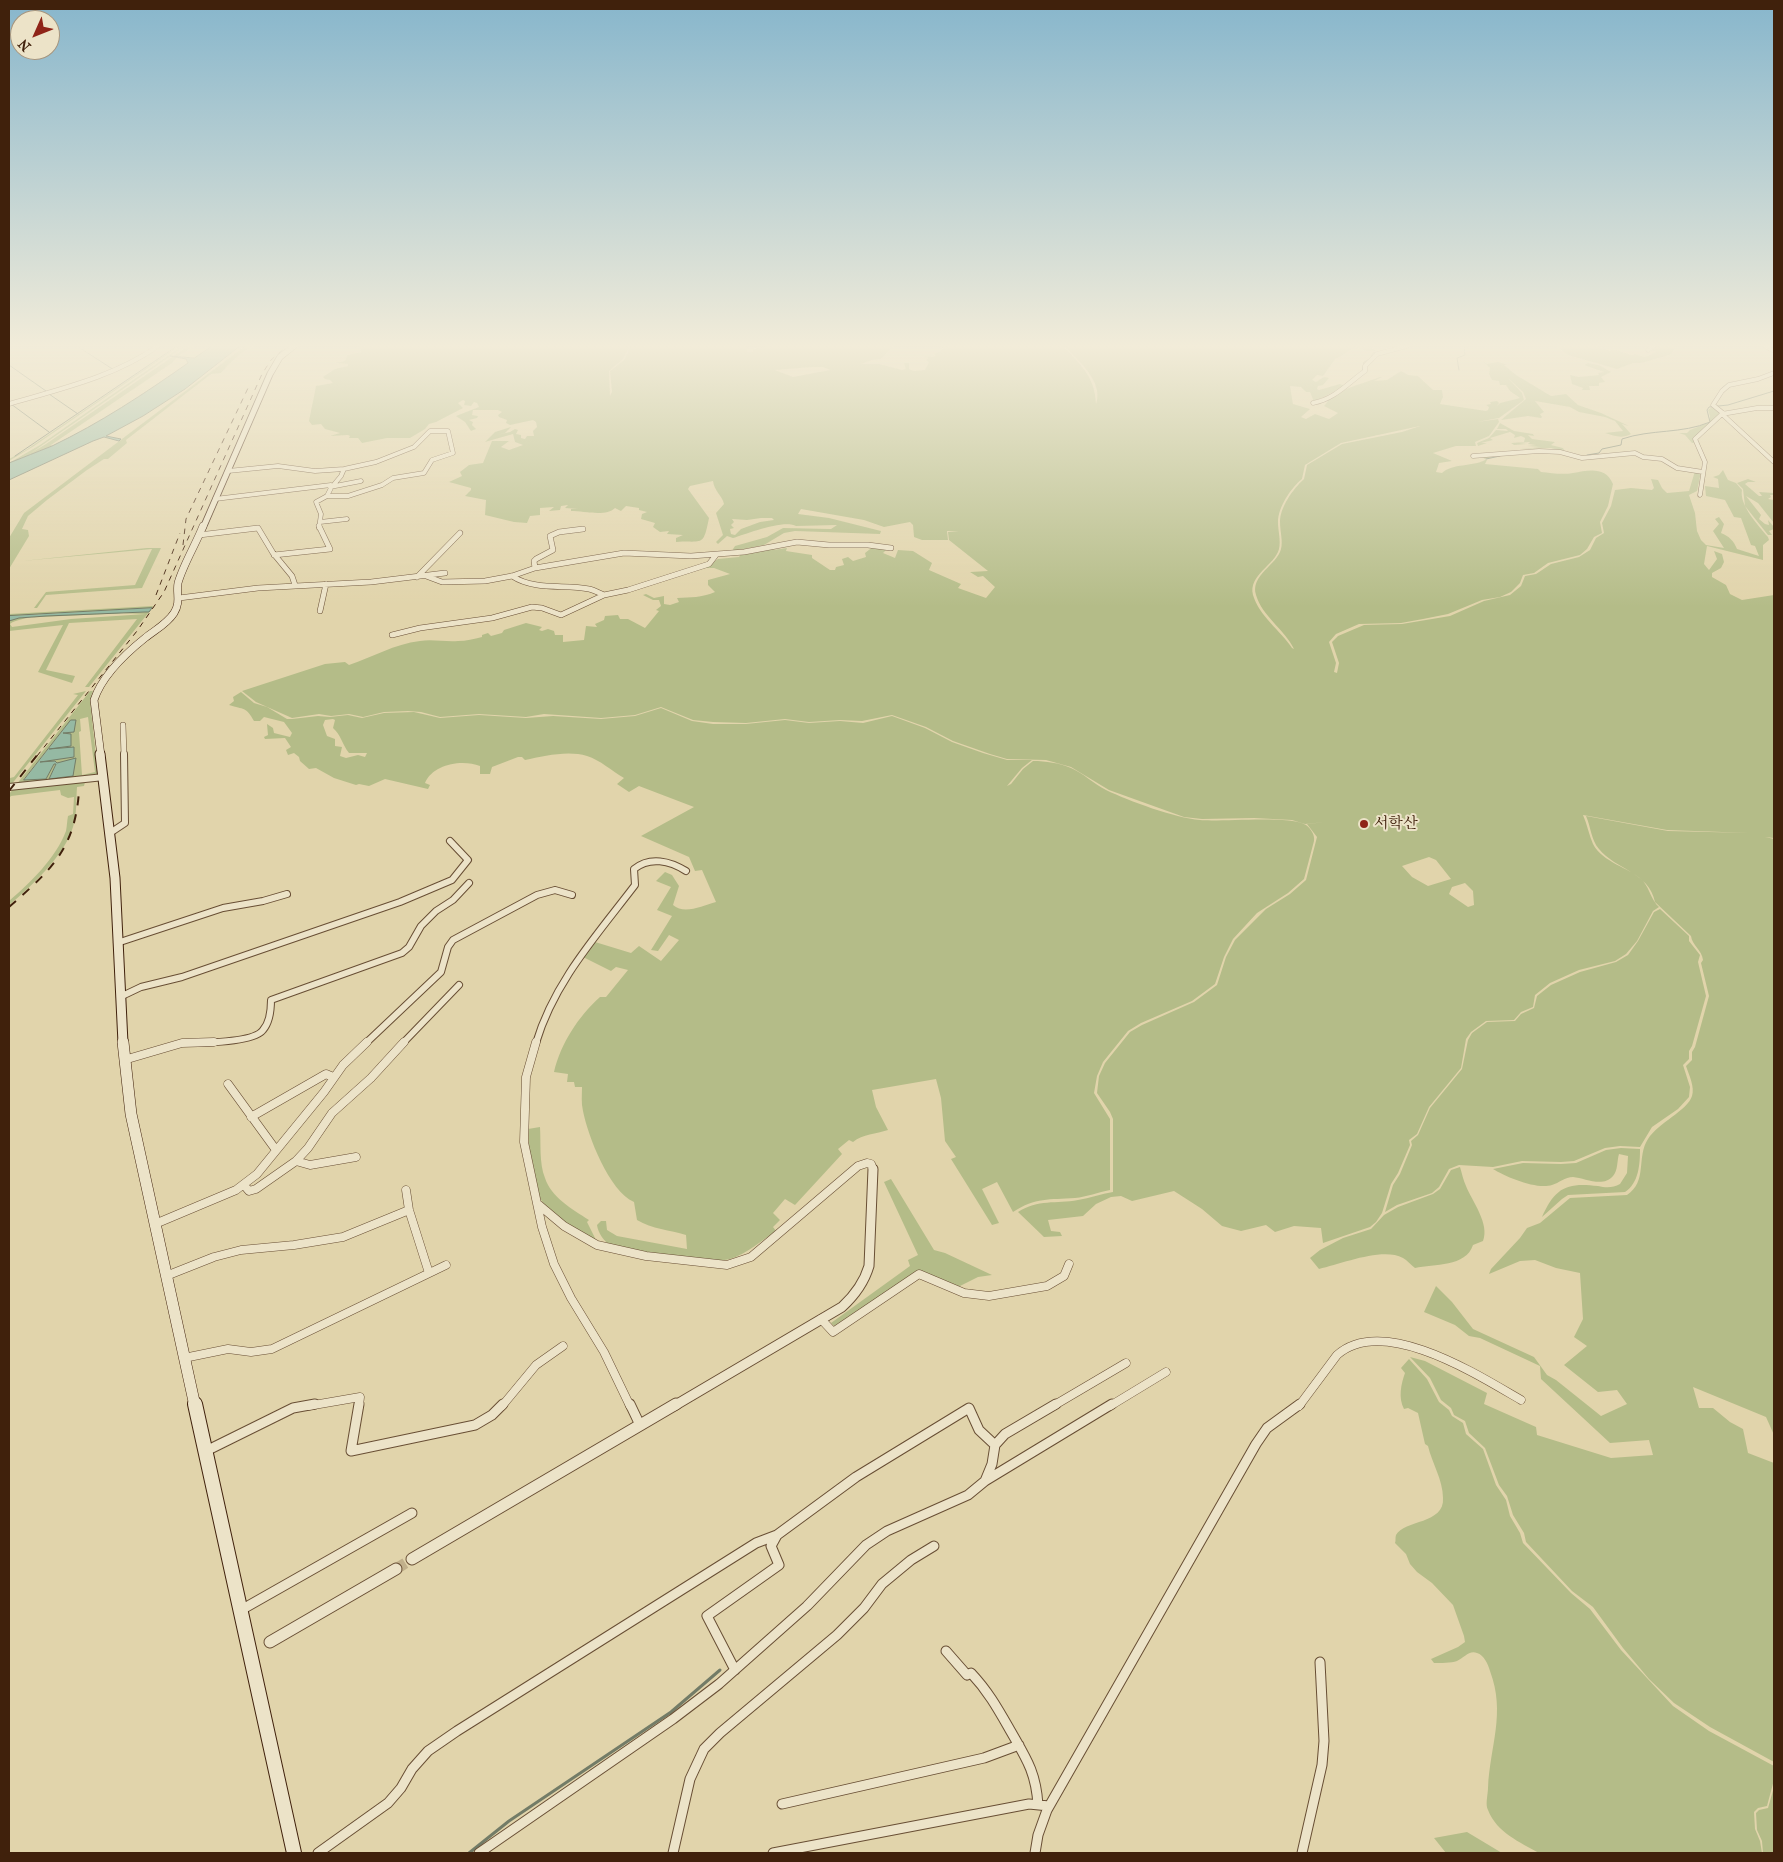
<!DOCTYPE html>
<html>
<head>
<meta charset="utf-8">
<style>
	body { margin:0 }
	#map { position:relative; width:1783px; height:1862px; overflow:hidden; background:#e1d4ab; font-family:"IM FELL French Canon",serif }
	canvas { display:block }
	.frame { position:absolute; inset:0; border:10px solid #40210c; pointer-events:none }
	.north { position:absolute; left:10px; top:10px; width:50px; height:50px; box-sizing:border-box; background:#ece3c8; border:1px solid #a7957d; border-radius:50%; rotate:226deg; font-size:14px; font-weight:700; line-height:20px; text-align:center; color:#40210c }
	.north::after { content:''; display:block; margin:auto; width:18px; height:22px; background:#8f2418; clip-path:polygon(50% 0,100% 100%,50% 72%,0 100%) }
</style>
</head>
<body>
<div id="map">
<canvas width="1783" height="1862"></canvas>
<div class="frame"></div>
<div class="north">N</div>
</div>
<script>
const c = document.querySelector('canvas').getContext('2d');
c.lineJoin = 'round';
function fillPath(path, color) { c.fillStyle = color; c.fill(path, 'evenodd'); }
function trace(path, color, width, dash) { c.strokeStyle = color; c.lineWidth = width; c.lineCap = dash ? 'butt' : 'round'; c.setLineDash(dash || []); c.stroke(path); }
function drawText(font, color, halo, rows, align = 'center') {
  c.font = font + ' "IM FELL French Canon","Noto Serif KR",serif'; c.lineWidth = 4; c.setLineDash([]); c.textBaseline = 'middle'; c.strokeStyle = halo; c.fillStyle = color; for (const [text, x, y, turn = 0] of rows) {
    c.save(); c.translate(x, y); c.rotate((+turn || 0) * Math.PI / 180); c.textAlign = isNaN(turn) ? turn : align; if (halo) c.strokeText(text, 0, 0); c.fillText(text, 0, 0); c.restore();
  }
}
fillPath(new Path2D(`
	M 178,346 L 180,346 L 34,446 L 9,461 L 9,459 L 26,450 Z
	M 182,346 L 185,346 L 31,453 L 46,444 L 188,346 L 195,346 L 178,356 L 172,363 L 51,445 L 52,446 L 9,463 L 40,445 Z
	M 245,346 L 255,346 C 241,351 231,362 221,373 L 211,374 L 126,440 L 127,443 L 108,459 L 104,459 L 87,470 L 47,500 L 28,516 L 22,529 L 28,530 L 29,536 L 9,569 L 9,538 L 24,513 Z
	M 360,346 L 630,346 L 623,359 L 609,371 L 610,396 L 612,392 L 610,371 L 624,360 L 631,346 L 747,346 L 747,352 L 752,352 L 754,349 L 766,346 L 894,346 L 881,359 L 872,360 L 861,364 L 879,364 L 902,370 L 906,369 L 904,363 L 909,363 L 909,369 L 914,371 L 925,370 L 929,362 L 926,361 L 928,358 L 924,356 L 933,357 L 936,355 L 933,354 L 941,351 L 943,348 L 940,346 L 1063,346 C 1081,365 1095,377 1096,404 C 1104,382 1078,360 1064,346 L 1368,346 L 1376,351 L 1366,351 L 1355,347 L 1338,358 L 1336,358 L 1323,376 L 1317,375 L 1312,380 L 1316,382 L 1324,377 L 1329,378 L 1323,385 L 1318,386 L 1317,389 L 1319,390 L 1340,384 L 1345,386 L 1314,402 L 1310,392 L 1306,392 L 1301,387 L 1290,386 L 1293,404 L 1310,409 L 1301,417 L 1306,419 L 1315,414 L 1329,419 L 1338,413 L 1324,406 C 1326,404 1327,402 1329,399 C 1337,390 1368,382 1380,377 L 1382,377 L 1374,381 L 1387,380 L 1401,371 L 1408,375 L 1418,376 L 1433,390 L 1442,390 L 1443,397 L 1440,404 L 1486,411 L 1488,410 L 1489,407 L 1486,405 L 1491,404 L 1490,402 L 1497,401 L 1499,403 L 1497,406 L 1500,403 L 1520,398 L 1510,391 L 1506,385 L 1500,385 L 1499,381 L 1492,380 L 1489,374 L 1490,368 L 1483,361 L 1487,364 L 1498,362 L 1508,365 L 1504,365 L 1516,375 L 1551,396 L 1566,394 L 1578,405 L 1601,413 L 1629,426 L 1622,424 L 1631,434 C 1622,439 1614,436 1605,433 L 1623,431 L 1615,421 L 1605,417 L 1579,412 L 1570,407 L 1535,401 L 1544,412 L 1540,414 L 1542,417 L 1541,418 L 1528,416 L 1501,420 L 1526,399 L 1523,392 L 1508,378 L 1522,393 L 1524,400 L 1499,418 L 1477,422 L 1498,419 L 1499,422 L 1489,436 L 1475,442 L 1476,446 L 1456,446 L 1433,453 L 1452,461 L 1439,463 L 1436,472 L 1442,473 C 1453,463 1472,467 1485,460 L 1487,460 L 1485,464 L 1538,469 L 1541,472 C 1551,473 1563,475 1573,473 C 1588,470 1606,466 1613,484 L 1608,506 L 1600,522 L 1602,533 L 1594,537 L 1587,549 L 1580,555 L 1548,563 L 1534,573 L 1523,575 L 1520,583 L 1511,592 L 1500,597 L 1482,600 L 1448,614 L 1423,619 L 1401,623 L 1359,624 L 1336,634 L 1329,642 L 1336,663 L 1334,672 L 1337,673 L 1339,663 L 1332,642 L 1338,636 L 1364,625 L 1402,624 L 1450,616 L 1484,601 L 1510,595 L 1521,586 L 1525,576 L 1536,574 L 1551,564 L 1579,557 L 1590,550 L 1596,538 L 1604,533 L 1602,523 L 1611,506 L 1615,490 L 1631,488 L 1652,490 L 1654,488 L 1651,479 L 1658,480 L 1662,488 L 1667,493 L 1689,491 L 1695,471 L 1701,472 L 1697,491 L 1689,495 L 1695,513 L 1697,531 L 1701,540 L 1706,545 L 1724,548 L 1713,531 L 1719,524 L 1715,519 L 1719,517 L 1724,524 L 1721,533 C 1729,536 1734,541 1737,549 L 1759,556 L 1755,546 L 1751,545 L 1741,518 L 1734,517 L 1725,500 L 1706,496 L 1705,486 L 1719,488 L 1718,479 L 1713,477 L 1719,475 L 1723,470 L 1728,480 L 1736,483 L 1742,490 C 1739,505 1758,525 1768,537 L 1769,540 L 1763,545 L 1763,560 L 1707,546 L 1704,564 L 1709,570 L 1717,559 L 1714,551 L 1722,554 L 1724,562 L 1721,568 L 1712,573 L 1712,577 L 1726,585 L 1730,594 L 1742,600 L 1774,595 L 1774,838 L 1765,837 L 1774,839 L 1774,1435 L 1766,1417 L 1693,1387 L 1699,1408 L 1713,1408 L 1730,1422 L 1743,1429 L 1748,1453 L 1774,1463 L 1774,1762 L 1710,1727 L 1674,1703 L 1649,1679 L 1623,1648 L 1593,1607 L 1572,1591 L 1526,1542 L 1524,1533 L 1513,1515 L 1507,1496 L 1499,1485 L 1485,1448 L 1469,1433 L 1465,1421 L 1454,1415 L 1451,1408 L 1441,1400 L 1430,1378 L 1410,1357 L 1425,1361 L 1487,1393 L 1484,1404 L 1536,1427 L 1537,1435 L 1611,1458 L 1653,1455 L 1649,1440 L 1610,1443 L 1541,1379 L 1540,1366 L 1480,1338 L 1469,1336 L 1455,1325 L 1424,1312 L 1436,1286 L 1452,1302 L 1473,1329 L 1534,1357 L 1547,1375 L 1556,1380 L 1601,1416 L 1627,1404 L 1617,1390 L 1598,1392 L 1564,1365 L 1587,1346 L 1574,1337 L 1583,1319 L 1580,1273 L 1556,1268 L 1535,1260 L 1520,1261 L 1489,1274 L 1491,1269 L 1520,1238 L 1527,1228 L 1540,1223 L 1570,1198 L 1627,1195 C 1648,1181 1636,1157 1648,1139 C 1658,1123 1688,1110 1692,1096 C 1695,1087 1689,1075 1686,1066 L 1692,1060 L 1692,1052 L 1695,1047 L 1709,996 L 1701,963 L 1703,960 C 1702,950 1692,945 1691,936 L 1655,902 C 1649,872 1616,870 1599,849 C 1591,840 1591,827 1586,816 L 1668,831 L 1750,833 L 1667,830 L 1583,815 C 1587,824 1589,835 1593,844 C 1603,863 1629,867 1643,881 C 1650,889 1651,900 1659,907 L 1653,911 L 1637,941 L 1626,954 L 1615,961 L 1579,970 L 1550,983 L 1535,995 L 1533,1007 L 1521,1012 L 1514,1020 L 1486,1021 L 1471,1032 L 1466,1039 L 1461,1068 L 1429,1107 L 1417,1134 L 1409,1140 L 1410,1145 L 1398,1173 L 1391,1184 L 1382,1213 L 1376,1222 L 1370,1227 L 1323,1243 L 1321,1228 L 1294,1226 L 1275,1232 L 1266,1225 L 1241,1231 L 1222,1226 L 1202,1209 L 1174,1191 L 1132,1201 L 1121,1196 L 1111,1197 L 1096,1204 L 1083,1216 L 1048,1220 L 1051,1231 L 1060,1232 L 1062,1236 L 1044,1237 L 1018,1212 C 1038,1199 1056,1204 1078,1200 C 1090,1198 1101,1194 1113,1192 L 1113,1119 L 1110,1112 L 1097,1093 L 1099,1076 L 1105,1063 L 1130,1032 L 1142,1025 L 1194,1002 L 1217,985 L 1226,957 L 1235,940 L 1266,909 L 1290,894 L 1306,880 L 1317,837 L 1307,824 L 1326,822 L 1305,824 L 1292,820 L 1254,818 L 1202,819 L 1184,817 L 1109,790 L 1071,767 L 1046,760 L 1007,759 L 990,754 L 953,741 L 926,727 L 892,715 L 862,721 L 840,720 L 809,722 L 785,719 L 746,723 L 713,722 L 693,720 L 661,707 L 635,715 L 601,718 L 544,714 L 526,717 L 479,714 L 440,717 L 421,712 L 408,711 L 384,712 L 363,717 L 349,714 L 331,716 L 319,714 L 292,718 L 256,702 L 242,691 L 325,664 L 345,662 L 349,665 C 373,657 394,644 420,641 C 432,639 445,642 458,641 C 466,641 474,639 482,637 L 482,635 L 488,633 L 491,636 L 502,633 L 504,630 L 526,623 L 542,627 L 539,630 L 542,631 L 548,629 L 554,631 L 555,635 L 563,635 L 563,642 L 584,640 L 586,626 L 597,627 L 595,624 L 604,620 L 605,616 L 618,615 L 620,619 L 628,619 L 645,628 L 659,611 L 656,610 L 661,606 L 659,600 L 653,600 L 643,595 L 646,594 L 654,598 L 664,596 L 664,604 L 670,605 L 679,602 L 677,598 C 691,597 701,598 715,592 L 708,585 L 708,580 L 730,574 L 714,568 L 704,568 L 718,559 L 739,557 L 741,554 L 778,547 L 773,550 L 787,548 L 786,551 L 812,555 L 812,558 L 830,570 L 835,570 L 836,567 L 844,565 L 842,559 L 848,557 L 853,561 L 866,557 L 865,553 L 874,546 L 887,549 L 883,553 L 895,558 L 898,550 L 913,551 L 932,563 L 929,570 L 961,584 L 958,588 L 986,598 L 995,587 L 983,576 L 978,577 L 970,572 L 988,571 L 949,540 L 948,532 L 959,531 L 947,531 L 948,540 L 922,540 L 914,537 L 913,525 L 910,522 L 884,527 L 864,520 L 801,509 L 798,514 L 829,518 L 881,531 L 880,534 L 795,531 L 784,533 L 764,545 L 734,551 L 733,549 L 735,546 L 767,537 L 783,528 L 831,529 L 837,525 L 796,526 C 784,519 746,534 733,538 L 727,536 L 718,544 L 716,542 L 723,535 L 716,513 L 724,504 C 722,495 714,491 713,481 L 690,486 L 688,489 L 709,518 C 703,548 703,540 676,542 L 676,538 L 683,535 L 667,534 L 669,531 L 660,532 L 653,527 L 655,523 L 641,519 L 642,514 L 647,512 L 639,510 L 639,508 L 626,506 L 621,511 L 615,508 C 606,517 584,511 571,511 L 571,509 L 578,509 L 565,508 L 568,505 L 561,506 L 560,510 L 549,511 L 554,507 L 540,508 L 540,515 L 530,516 L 527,523 L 514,522 L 485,515 L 486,500 L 465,496 L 471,490 L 471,488 L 449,482 L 462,476 L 460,472 L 469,465 L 483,463 L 492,441 L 509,441 L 501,447 L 509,450 L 523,445 L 515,442 L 513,434 L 485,442 L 495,432 L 511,427 L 505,433 L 497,435 L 510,432 L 515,429 L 518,430 L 516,434 L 521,435 L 521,438 L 525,439 L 527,436 L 534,436 L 533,431 L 537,427 L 536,422 L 533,420 L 510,425 L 506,423 L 507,420 L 499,417 L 498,415 L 502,412 L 498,410 L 473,410 L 472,415 L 478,416 L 477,418 L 469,420 L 473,422 L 472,425 L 476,429 L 471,431 L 465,422 L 456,416 L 479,407 L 477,403 L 474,402 L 471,406 L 464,405 L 465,401 L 463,400 L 458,403 L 463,408 L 436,422 L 429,424 L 425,429 L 410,438 L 387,438 L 362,443 L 358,438 L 349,438 L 350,436 L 348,435 L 330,436 L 340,433 L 325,429 L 321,424 L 312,425 L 309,421 L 316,386 L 333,383 L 330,380 L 325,379 L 323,377 L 335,369 L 348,366 L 348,364 L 335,363 L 345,361 L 347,355 L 361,352 ZM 812,367 L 823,367 L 830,370 L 793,377 L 775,370 ZM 1420,426 L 1402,432 L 1342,444 L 1307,465 L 1304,479 C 1293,489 1280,507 1280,522 C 1280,531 1283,541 1281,549 C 1277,565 1250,575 1256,595 C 1262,616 1285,630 1294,649 L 1292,648 C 1281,631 1259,616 1253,595 C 1248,575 1275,565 1279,549 C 1281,540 1278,531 1278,522 C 1278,507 1291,488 1302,479 L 1305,465 L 1341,443 ZM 761,518 L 772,518 L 774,520 L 760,522 L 741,529 L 735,535 L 731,534 L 730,529 L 734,528 L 731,525 L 734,522 L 732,519 L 747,520 ZM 1429,857 L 1436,860 L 1451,879 L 1428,886 L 1412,877 L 1402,866 ZM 1465,883 L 1473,891 L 1474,905 L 1468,907 L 1449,894 L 1452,887 Z
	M 1556,346 L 1597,346 L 1610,351 L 1613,349 L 1632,355 L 1635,354 L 1645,357 L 1656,352 L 1651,350 L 1656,346 L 1673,346 L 1676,348 L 1671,354 L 1666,356 L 1641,363 L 1633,363 L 1617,369 L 1568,355 Z
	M 1588,363 L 1599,365 L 1611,372 L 1601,377 L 1605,382 L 1599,383 L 1599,386 L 1589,386 L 1590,390 L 1582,390 L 1583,388 L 1572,384 L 1570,375 L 1579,377 L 1599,375 L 1598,373 L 1604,372 L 1584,365 Z
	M 1713,406 L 1721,413 L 1695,438 L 1695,443 L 1692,443 L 1685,435 L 1679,433 L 1687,433 L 1690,430 L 1710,422 L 1710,416 L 1708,410 Z
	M 1500,423 L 1514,431 L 1533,434 L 1534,436 L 1528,435 L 1532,439 L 1555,442 L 1551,445 L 1563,448 L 1565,452 L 1505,454 L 1485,459 L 1479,455 L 1558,450 L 1551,448 L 1520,449 L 1541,447 L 1527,446 L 1536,445 L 1528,444 L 1530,442 L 1519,443 L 1527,444 L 1514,445 L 1511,443 L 1524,442 L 1525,438 L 1521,436 L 1514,438 L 1515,435 L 1510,432 L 1490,438 L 1493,440 L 1481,443 L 1487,443 L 1478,446 L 1477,443 L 1489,438 L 1496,430 L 1508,431 L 1506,429 L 1497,429 Z
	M 1748,479 L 1756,482 L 1748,482 L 1745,484 L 1759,496 L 1762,496 L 1759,492 L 1774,493 L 1774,495 L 1770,495 L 1771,497 L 1768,499 L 1774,500 L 1774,523 L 1758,503 L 1746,496 L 1761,515 L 1759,519 L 1765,524 L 1769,525 L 1768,520 L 1774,527 L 1774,529 L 1769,531 L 1772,535 L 1768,535 L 1745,506 L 1743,489 L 1737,483 Z
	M 147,548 L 161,548 L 142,588 L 46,595 L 37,608 L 34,608 L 46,592 L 135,585 L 152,549 L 22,561 Z
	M 153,606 L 152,608 L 9,616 L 9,614 Z
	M 149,612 L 89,687 L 85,687 L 137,619 L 69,623 L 46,670 L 75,676 L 72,683 L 38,672 L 63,625 L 9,631 L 9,621 L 19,618 ZM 116,613 L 146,614 L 71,619 L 12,627 L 10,624 C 23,613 95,614 116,613 Z
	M 86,691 L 11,785 L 9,786 L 10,778 L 14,777 L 78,695 L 73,694 Z
	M 90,691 L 93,691 L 90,700 L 98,775 L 16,785 ZM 88,717 L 95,772 L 82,775 L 79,732 L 81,731 L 80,719 ZM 71,720 L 49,750 L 74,757 L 41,760 L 40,762 L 57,763 L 49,778 L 56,764 L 54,764 L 46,779 L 24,779 Z
	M 241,692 L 254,703 L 267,707 L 287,719 L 292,719 L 318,716 L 330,717 L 348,715 L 362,718 L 384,713 L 414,712 L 440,718 L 479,715 L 526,718 L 553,716 L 601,719 L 635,716 L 661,708 L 692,721 L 713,724 L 746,724 L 785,720 L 809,723 L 840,721 L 863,723 L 892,716 L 925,728 L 952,742 L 983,753 L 1007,760 L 1032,760 L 1022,768 L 1007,786 L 1011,784 L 1023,769 L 1033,761 C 1046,761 1059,763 1071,768 C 1083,773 1094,784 1106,790 C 1129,801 1175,818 1200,820 C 1222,822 1290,815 1306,825 C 1311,829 1315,835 1314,841 L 1304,879 L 1288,893 L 1257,913 L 1233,939 L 1224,957 L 1215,984 L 1192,1001 L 1141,1023 L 1128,1031 L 1103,1062 L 1097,1076 L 1094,1093 L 1110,1119 L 1110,1190 C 1098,1192 1087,1197 1075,1198 C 1049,1200 1036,1197 1013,1212 L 997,1182 L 982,1189 L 999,1223 L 992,1225 L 951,1159 L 956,1157 L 945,1141 L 941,1098 L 936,1079 L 872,1090 L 876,1107 L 888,1130 C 876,1134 863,1134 853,1142 L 849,1140 L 838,1149 L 842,1154 L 795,1205 L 785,1199 L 773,1213 L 780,1220 L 773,1227 L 776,1231 C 762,1240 747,1254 730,1259 C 715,1264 627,1254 612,1246 C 604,1242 598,1233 597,1225 L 601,1221 L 606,1221 L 607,1230 L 617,1236 L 687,1249 L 686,1235 C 670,1230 652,1229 637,1220 L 634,1202 C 609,1191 588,1136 583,1111 C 581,1103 582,1095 582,1087 L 575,1087 L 574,1082 L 567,1082 L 568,1074 L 554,1072 C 561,1043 578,1017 600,997 L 606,997 L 628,970 L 616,967 L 611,971 L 583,957 L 595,942 L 631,953 L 639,946 L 661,961 L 679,940 L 669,935 L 658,951 L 651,950 L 672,916 L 657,910 L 671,887 L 656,881 L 665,872 L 672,875 L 679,886 L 673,905 C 684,915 702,906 716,902 L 702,870 L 695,871 L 689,857 L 641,836 L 694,807 L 639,786 L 629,792 L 617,784 L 624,778 C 612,771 600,760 587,756 C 568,750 544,756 525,760 L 522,757 L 518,757 L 492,767 L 490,774 L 480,774 L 480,766 C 462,759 433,764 425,783 L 430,785 L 428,789 L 385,779 L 369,786 L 359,784 L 356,785 L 334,778 L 316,768 L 309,769 L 300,761 L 299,757 L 294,753 L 288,755 L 286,750 L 291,747 L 285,738 L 265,739 L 264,737 L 268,735 L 267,724 L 273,728 L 274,733 L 290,737 L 292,733 L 284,722 L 264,717 L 260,721 L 254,721 C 246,706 244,710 229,705 L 234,701 L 233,697 ZM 333,719 L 335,720 L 333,728 C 341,735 342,744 349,753 L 367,753 L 365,757 L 358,755 L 346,758 L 340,756 L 342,747 L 335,746 L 335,739 L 327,736 L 323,725 L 325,720 Z
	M 85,782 L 84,786 L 77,787 C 76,800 77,815 73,827 C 65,855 31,887 9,905 L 9,901 C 30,883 56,858 66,831 C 67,826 67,821 68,816 L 73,814 L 74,797 L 68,798 L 61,795 L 60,790 L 11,796 L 9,798 L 9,794 L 14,788 Z
	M 1660,909 L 1689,936 L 1689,941 L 1700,955 L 1698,962 L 1706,996 L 1692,1046 L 1689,1051 L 1689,1059 L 1683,1065 L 1690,1087 L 1689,1097 L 1678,1109 L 1652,1127 L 1640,1147 L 1620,1146 L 1605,1148 L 1574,1161 L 1561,1162 L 1522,1161 L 1493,1167 L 1459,1165 L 1449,1169 L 1439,1187 L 1432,1193 L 1397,1205 L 1385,1212 L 1393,1185 L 1400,1174 L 1412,1145 L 1411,1141 L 1418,1135 L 1430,1108 L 1462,1069 L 1468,1040 L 1472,1033 L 1487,1022 L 1515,1021 L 1521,1014 L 1534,1008 L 1537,996 L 1551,985 L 1580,972 L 1616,962 L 1628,955 L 1638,941 L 1654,912 Z
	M 540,1127 C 541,1143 539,1163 545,1178 C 551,1197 572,1209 589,1220 L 587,1222 L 597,1242 C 580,1231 558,1220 544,1204 C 532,1190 529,1147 528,1129 Z
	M 1621,1148 L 1640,1149 C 1640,1164 1639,1183 1625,1192 L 1568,1195 L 1562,1199 L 1542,1217 C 1555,1188 1566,1182 1598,1186 C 1606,1188 1613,1188 1620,1184 L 1627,1173 L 1628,1156 L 1619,1154 C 1617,1160 1618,1171 1613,1176 C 1603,1188 1585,1178 1573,1177 C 1565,1177 1559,1183 1552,1185 C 1537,1190 1506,1177 1493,1169 L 1523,1163 L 1561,1164 L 1576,1163 L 1606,1150 Z
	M 1460,1167 C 1462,1173 1463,1180 1466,1186 C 1472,1201 1490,1224 1483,1241 L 1473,1245 C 1466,1267 1434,1264 1415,1268 C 1411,1265 1407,1260 1403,1258 C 1382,1247 1342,1264 1319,1269 L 1310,1258 L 1320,1250 L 1343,1238 L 1371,1229 L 1384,1215 L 1398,1207 L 1433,1194 L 1440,1189 L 1451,1170 Z
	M 891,1179 L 934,1250 L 945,1253 L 992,1275 L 978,1277 L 958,1287 L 919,1272 L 834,1326 L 831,1323 L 910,1266 L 908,1260 L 918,1255 L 884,1182 Z
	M 1409,1359 L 1427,1379 L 1439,1402 L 1449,1410 L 1452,1416 L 1463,1423 L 1466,1434 L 1483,1449 L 1496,1485 L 1506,1500 L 1510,1516 L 1520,1533 L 1523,1543 L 1571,1593 L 1590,1609 L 1621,1650 L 1673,1706 L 1709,1731 L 1774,1766 L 1774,1780 L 1767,1806 L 1758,1808 L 1754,1812 L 1755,1829 L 1760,1841 L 1762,1853 L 1539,1853 C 1520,1842 1497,1833 1488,1810 C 1485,1805 1488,1794 1488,1788 C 1490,1745 1506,1714 1490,1671 C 1488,1664 1484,1655 1477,1653 C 1469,1650 1464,1658 1457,1661 C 1451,1663 1441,1663 1434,1663 L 1431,1659 L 1458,1647 L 1465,1642 L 1464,1636 L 1453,1605 L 1432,1583 L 1417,1572 L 1410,1564 L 1406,1554 L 1395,1543 C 1396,1541 1395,1538 1396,1535 C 1404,1520 1445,1524 1443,1498 C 1443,1480 1432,1463 1428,1446 L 1425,1444 L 1418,1413 L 1408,1408 L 1404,1409 C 1398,1398 1401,1384 1405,1373 L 1401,1368 Z
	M 1774,1787 L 1774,1853 L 1763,1853 L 1762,1841 L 1757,1830 L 1756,1813 L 1759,1810 L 1768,1808 Z
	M 1467,1832 L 1502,1853 L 1446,1853 L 1434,1838 Z`), '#b4bc88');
const water = new Path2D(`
	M 212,346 L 240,346 L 185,389 L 143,416 L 106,436 L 121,439 L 119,441 L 104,437 L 93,441 L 9,480 L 9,463 C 23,457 38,452 52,446 C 100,423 144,394 188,363 L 186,359 L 170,356 L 194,358 Z
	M 152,608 L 149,612 L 145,612 L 46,616 L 19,618 L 9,621 L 9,616 Z
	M 71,720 L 76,720 L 74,732 L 63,733 L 71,734 L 71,746 L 49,749 L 74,747 L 74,757 L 40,762 L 55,761 L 57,763 L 76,758 L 73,776 L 49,779 L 56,764 L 54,764 L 46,779 L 24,780 Z`);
fillPath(water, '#95b9a3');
trace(water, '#737c67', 1);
trace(new Path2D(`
	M 77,346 L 114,370
	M 9,365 L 46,391
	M 1459,370 L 1457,358 L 1465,355 L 1464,346
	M 1362,372 L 1364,362 L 1370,359 L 1373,353 L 1382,351
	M 49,394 L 78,414
	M 11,404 L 49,432
	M 1587,455 L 1599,453 L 1602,449 L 1621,445 L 1622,439 C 1651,429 1682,434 1710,422 L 1707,410 L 1709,407 L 1728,405 L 1774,391
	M 15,456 L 177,346
	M 1486,459 L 1500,456`), '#737c67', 1);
trace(new Path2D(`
	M 469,1853 L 509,1821 L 671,1712 L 720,1670`), '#737c67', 3);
trace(new Path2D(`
	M 396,1569 L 412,1559`), '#c1b08b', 11, [11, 5.5]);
const minorFar4 = new Path2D(`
	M 1765,346 L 1774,351
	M 1648,350 L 1654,346
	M 1313,403 C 1335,399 1348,383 1365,371 L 1365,366 L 1377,354 L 1407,346
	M 9,404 C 60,389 114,377 158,346
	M 1774,408 L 1757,408 L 1722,414 L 1774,462
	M 1724,414 L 1713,405 L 1722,391 L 1729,385 L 1758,379 L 1774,373
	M 1473,456 L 1539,451 L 1560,452 L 1582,458 L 1635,453 L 1643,457 L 1662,459 L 1677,468 L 1703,472
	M 228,471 L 278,466 L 315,471 L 344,469 L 376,462 L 414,447 L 430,431 L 448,431 L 453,453 L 432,460 L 424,473 L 393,478 L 382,485 L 348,496 L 327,496
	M 330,487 L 361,481
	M 1700,495 L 1705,462 L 1695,439 L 1722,414
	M 215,499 L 331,485
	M 320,522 L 347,519
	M 319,528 L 321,514 L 316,502 L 327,496 L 331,488 L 341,476 L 344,469`);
const minorFar3 = new Path2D(`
	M 199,535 L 258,528 L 273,553 L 292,576 L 295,585
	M 274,555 L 330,549 L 319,526
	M 535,568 L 534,561 L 536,559 L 553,550 L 550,536 L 559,532 L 583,529
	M 426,576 L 442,582 L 485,581 L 512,576 L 535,568 L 624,553 L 691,556 L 744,552 L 797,542 L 829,545 L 868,545 L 891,548
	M 512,576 C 535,591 564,584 589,589 C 594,590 599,593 604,595
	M 417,577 L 460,533
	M 179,598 L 258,588 L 371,582 L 445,573
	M 320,611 L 326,584
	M 392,635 L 420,628 L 492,618 L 532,607 L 542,608 L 561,615 L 604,595 L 628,590 L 709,564 L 716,555
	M 123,725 L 124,756`);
const minorFar2 = new Path2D(`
	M 9,787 L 104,777
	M 110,833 L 125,823 L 124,754
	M 117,943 L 223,908 L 263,901 L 287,894
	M 120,997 L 141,987 L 182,977 L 400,902 L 452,880 L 468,860 L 450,841
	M 182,1043 C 198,1043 254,1043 263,1030 C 270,1022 271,1010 271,1000 L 402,953 L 409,947 L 421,926 L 436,911 L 453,900 L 469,883
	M 366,1043 L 441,972 L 448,947 L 453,940 L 537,895 L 555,890 L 572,895
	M 403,1043 L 459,985
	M 536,1043 C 554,982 597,935 635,885 L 634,869 C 650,856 670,861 686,871`);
const minorFar1 = new Path2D(`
	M 536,1042 L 526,1077 L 524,1142 L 542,1227 L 554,1264 L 571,1298 L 604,1352 L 630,1406
	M 124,1060 L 182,1043 L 214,1042
	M 228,1084 L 276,1150
	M 251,1117 L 326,1074 L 333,1077
	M 296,1161 L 310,1165 L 356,1157
	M 244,1185 L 249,1191 L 256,1189 L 296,1161 L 308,1148 L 332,1113 L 371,1078 L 404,1042
	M 406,1190 L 409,1210 L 429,1273
	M 539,1205 L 564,1226 L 597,1245 L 646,1256 L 727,1265 L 751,1257 L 858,1166 L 867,1163 L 871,1164 L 873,1169
	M 155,1224 L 236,1190 L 257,1174 L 324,1092 L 343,1065 L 367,1042
	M 166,1276 L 214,1257 L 241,1250 L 294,1245 L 343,1237 L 409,1210
	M 821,1319 L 833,1332 L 919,1274 L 964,1293 L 989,1296 L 1047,1286 L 1064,1276 L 1069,1264
	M 184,1358 L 228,1349 L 251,1352 L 272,1349 L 446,1265
	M 308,1406 L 360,1397 L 359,1406
	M 502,1406 L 536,1365 L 563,1346
	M 1053,1406 L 1126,1363
	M 1110,1406 L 1166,1372
	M 1299,1406 L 1337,1355 C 1383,1314 1478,1375 1521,1400`);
const minor = new Path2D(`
	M 359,1404 L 351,1451 L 475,1425 L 492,1415 L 503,1404
	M 630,1404 L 640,1425
	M 206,1451 L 293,1408 L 315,1404
	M 985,1481 L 1112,1404
	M 241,1610 L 412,1513
	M 946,1651 L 967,1675 L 971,1673 C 988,1691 998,1709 1010,1730 C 1026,1758 1036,1772 1038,1805
	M 735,1670 L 707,1616 L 779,1565 L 771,1546 L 777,1535
	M 782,1804 L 984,1758 L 1019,1745
	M 318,1853 L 388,1803 L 401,1788 L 412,1769 L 428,1751 L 457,1731 L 756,1543 L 777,1535 L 856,1477 L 969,1408 L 979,1430 L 995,1445
	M 479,1853 L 673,1719 L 719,1684 L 807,1606 L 866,1545 L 887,1531 L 968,1495 L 985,1481 L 992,1464 L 995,1445 L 1005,1434 L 1056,1404
	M 673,1853 L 690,1779 L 704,1749 L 720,1733 L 837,1635 L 864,1608 L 882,1584 L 911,1560 L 934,1546
	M 773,1853 L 1029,1804 L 1049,1806
	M 1035,1853 L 1038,1835 L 1047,1810 L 1256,1444 L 1267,1428 L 1300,1404
	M 1302,1853 L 1322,1765 L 1324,1741 L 1320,1662`);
const tertiaryFar1 = new Path2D(`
	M 674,1406 L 842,1307 C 855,1295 864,1283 869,1266 L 873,1169`);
const tertiary = new Path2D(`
	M 412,1559 L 676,1404
	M 270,1642 L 396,1569`);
const secondaryFar4 = new Path2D(`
	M 203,528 L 270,374 L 280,357 L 294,346`);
const secondaryFar3 = new Path2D(`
	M 101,756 L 94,700 C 102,676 125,654 145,638 C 155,630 167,624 174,613 C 181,602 176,594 178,583 C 183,565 196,544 203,526`);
const secondaryFar2 = new Path2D(`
	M 100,754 L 115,878 L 123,1043`);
const secondaryFar1 = new Path2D(`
	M 123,1042 L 131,1114 L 195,1406`);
const secondary = new Path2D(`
	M 195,1404 L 294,1853`);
trace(minorFar4, '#684e34', 5);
trace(minorFar3, '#684e34', 6);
trace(minorFar2, '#684e34', 8);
trace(minorFar1, '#684e34', 9);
trace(minor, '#684e34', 11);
trace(tertiaryFar1, '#684e34', 11);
trace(tertiary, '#684e34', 13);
trace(secondaryFar4, '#40210c', 7);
trace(secondaryFar3, '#40210c', 8);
trace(secondaryFar2, '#40210c', 11);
trace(secondaryFar1, '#40210c', 12);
trace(secondary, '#40210c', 16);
trace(minorFar4, '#ece3c8', 4);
trace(minorFar3, '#ece3c8', 5);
trace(minorFar2, '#ece3c8', 6);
trace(minorFar1, '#ece3c8', 8);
trace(minor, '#ece3c8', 9);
trace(tertiaryFar1, '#ece3c8', 9);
trace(tertiary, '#ece3c8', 11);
trace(secondaryFar4, '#ece3c8', 5.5);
trace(secondaryFar3, '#ece3c8', 7);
trace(secondaryFar2, '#ece3c8', 9);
trace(secondaryFar1, '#ece3c8', 11);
trace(secondary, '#ece3c8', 14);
trace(new Path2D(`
	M 183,545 L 186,519 L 249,386
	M 156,595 L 180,533
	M 37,756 L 137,631 L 164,592 L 262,374 L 271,360 L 287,346`), '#40210c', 1, [5.5, 5.5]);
trace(new Path2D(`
	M 9,791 L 38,754
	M 9,907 C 51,870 75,849 79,791`), '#40210c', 2, [9, 9]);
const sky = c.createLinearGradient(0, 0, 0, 607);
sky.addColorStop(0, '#87b6cc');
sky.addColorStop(0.57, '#f2ecd9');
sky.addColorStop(1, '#f2ecd900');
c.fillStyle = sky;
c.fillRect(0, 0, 1783, 607);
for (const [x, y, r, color] of [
	[1364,824,5,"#8f2418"]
]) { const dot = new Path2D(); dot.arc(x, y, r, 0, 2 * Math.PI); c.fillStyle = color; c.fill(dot); trace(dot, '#ece3c8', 2); }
drawText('15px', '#40210c', '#ece3c8', [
	["서학산",1374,824]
], 'left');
</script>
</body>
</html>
